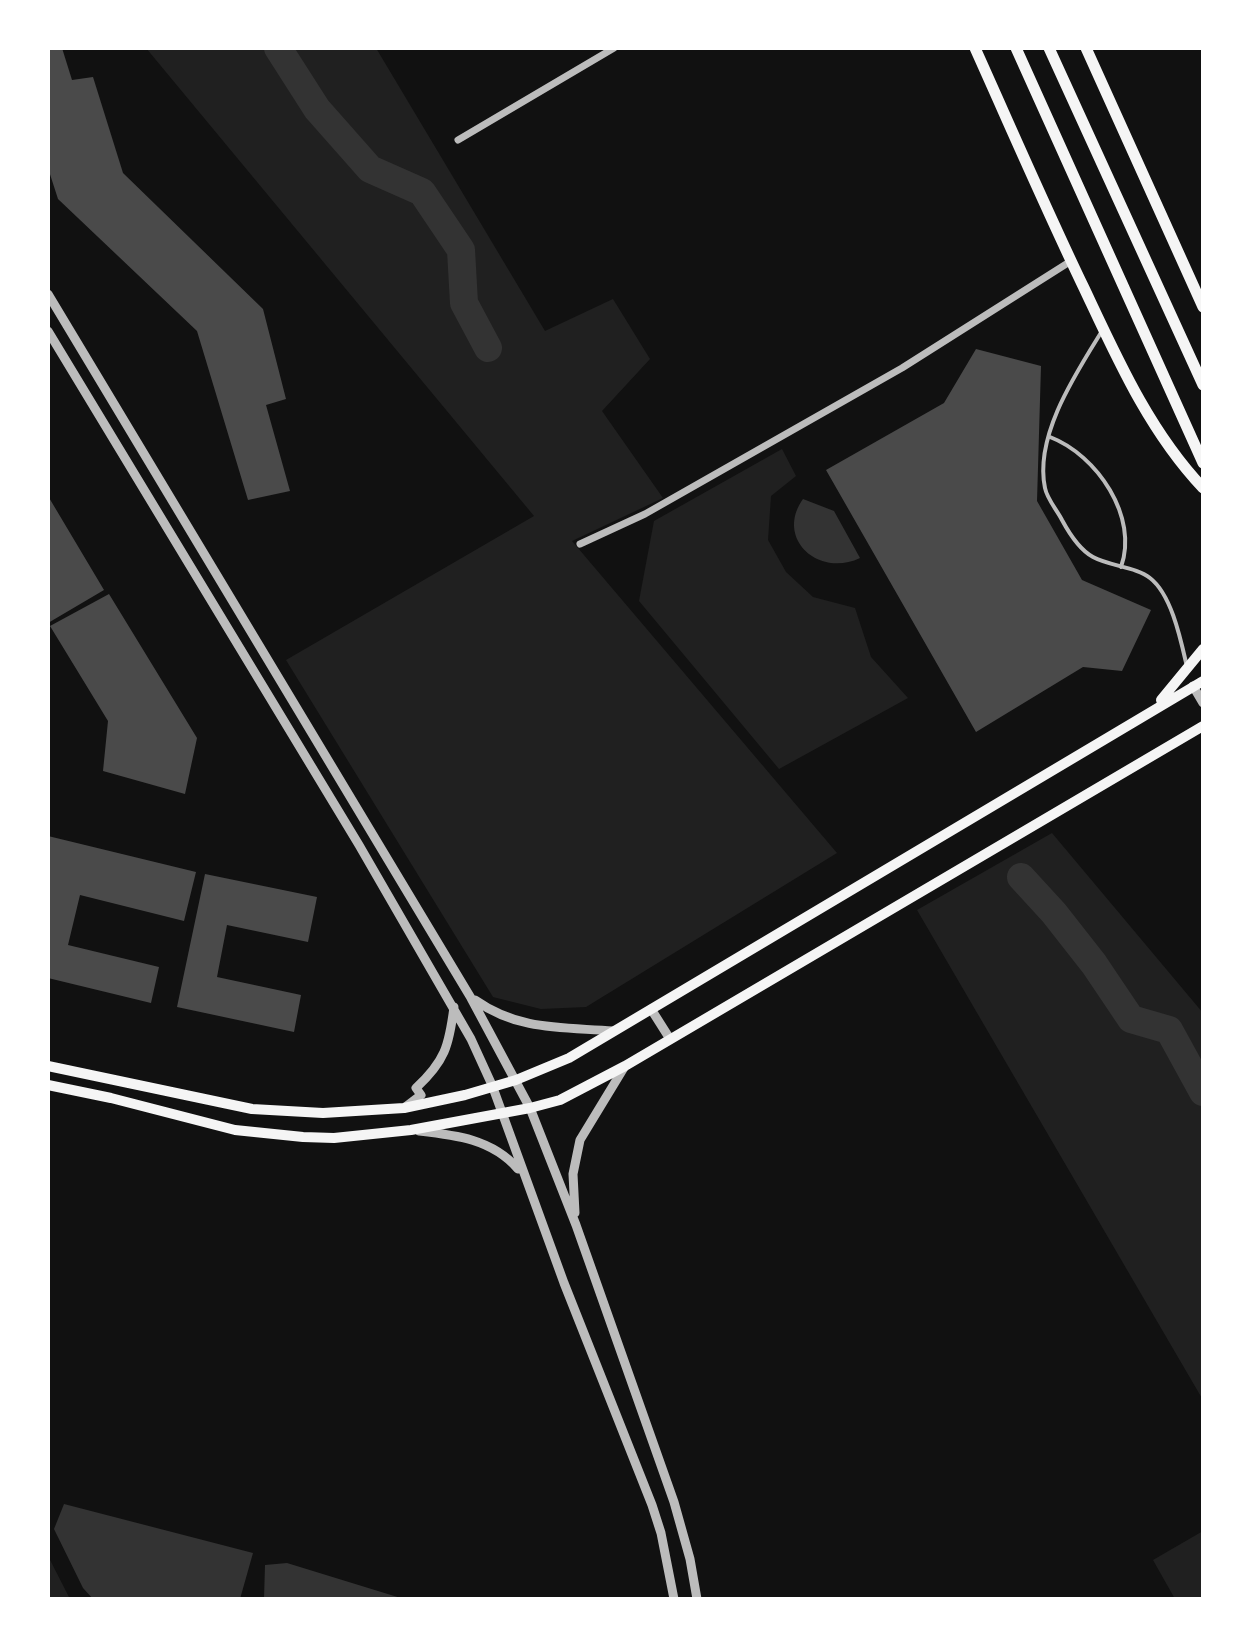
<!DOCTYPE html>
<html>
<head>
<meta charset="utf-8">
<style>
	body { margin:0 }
	#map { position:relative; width:1251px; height:1647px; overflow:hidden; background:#111; font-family:"Fira Sans",sans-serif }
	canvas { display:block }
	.frame { position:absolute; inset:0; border:50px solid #fff; pointer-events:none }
</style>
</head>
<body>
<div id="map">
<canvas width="1251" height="1647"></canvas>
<div class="frame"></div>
</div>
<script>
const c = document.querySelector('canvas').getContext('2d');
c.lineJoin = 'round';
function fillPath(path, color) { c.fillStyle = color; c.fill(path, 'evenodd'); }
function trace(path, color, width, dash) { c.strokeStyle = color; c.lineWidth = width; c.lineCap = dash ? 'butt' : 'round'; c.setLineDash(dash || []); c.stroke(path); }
fillPath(new Path2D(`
	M 146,48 L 376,48 L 545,331 L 613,299 L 650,359 L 602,411 L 663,498 L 572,541 L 837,853 L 586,1007 L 541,1009 L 493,997 L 286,660 L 534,516 Z
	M 782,449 L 796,476 L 771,496 L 768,540 L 786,572 L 813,597 L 855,608 L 871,657 L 908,698 L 779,769 L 639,601 L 654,521 Z
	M 1052,833 L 1203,1013 L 1203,1400 L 917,910 Z
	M 1203,1531 L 1203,1599 L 1175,1599 L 1153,1560 Z
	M 48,1556 L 70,1599 L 48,1599 Z`), '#202020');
fillPath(new Path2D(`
	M 803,499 L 834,511 L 860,558 C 818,578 775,538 803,499 Z
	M 64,1504 L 253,1553 L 240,1599 L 93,1599 L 83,1588 L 54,1529 Z
	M 287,1563 L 404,1599 L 264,1599 L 265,1565 Z`), '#333');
trace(new Path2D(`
	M 278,48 L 317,109 L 370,169 L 422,192 L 461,250 L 464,303 L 488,348
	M 1021,877 L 1054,913 L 1094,964 L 1131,1019 L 1169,1030 L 1203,1092`), '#333', 28);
fillPath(new Path2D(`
	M 48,48 L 62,48 L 72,80 L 93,77 L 123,173 L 263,309 L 286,399 L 266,405 L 290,491 L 248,500 L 197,331 L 58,199 L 48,168 Z
	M 976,349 L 1041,366 L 1037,501 L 1082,580 L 1151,610 L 1122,671 L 1083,667 L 976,732 L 826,470 L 944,403 Z
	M 48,496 L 104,590 L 48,623 Z
	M 109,594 L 197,738 L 185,794 L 103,771 L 108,721 L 50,626 Z
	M 48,836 L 196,872 L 184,921 L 80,895 L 68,945 L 159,967 L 151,1003 L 48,978 Z
	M 205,874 L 317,897 L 308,942 L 227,925 L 217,977 L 301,995 L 294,1032 L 177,1007 Z`), '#4a4a4a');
trace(new Path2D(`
	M 1102,331 C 1076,373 1034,436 1045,488 C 1047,499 1057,510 1062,520 C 1069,533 1080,550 1093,557 C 1109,566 1137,567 1150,578 C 1172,595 1181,641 1187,667
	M 1050,437 C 1097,455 1139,517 1121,567`), '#bcbcbc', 4);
trace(new Path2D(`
	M 458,140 L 614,48
	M 580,544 L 645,514 L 902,368 L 1071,261`), '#bcbcbc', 7);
trace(new Path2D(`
	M 48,294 L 471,998 L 530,1108 L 576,1225 L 674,1502 L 690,1559 L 697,1599
	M 48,331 L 359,845 L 471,1039 L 492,1085 L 564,1283 L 652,1505 L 661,1533 L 674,1599
	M 1193,686 L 1203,703
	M 475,1000 C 519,1031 562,1027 613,1031
	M 651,1009 L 670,1039
	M 404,1108 L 421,1095 L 416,1088 C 445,1061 449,1046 454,1007
	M 419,1131 C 455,1135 492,1139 518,1169
	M 575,1213 L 573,1174 L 580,1140 L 625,1066`), '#bcbcbc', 9);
trace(new Path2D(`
	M 1161,700 L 1203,649
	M 48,1066 L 252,1109 L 323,1113 L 404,1108 L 465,1095 L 516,1080 L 569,1058 L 1203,681
	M 48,1085 L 111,1098 L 235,1130 L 303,1137 L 334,1138 L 411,1130 L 530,1108 L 560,1100 L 625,1066 L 1203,726`), '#f5f5f5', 10);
trace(new Path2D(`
	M 975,48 C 1011,128 1046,209 1084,288 C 1117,358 1149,431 1203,488
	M 1016,48 L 1203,463
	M 1049,48 L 1203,385
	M 1086,48 L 1203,307`), '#f5f5f5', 11);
</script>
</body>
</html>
